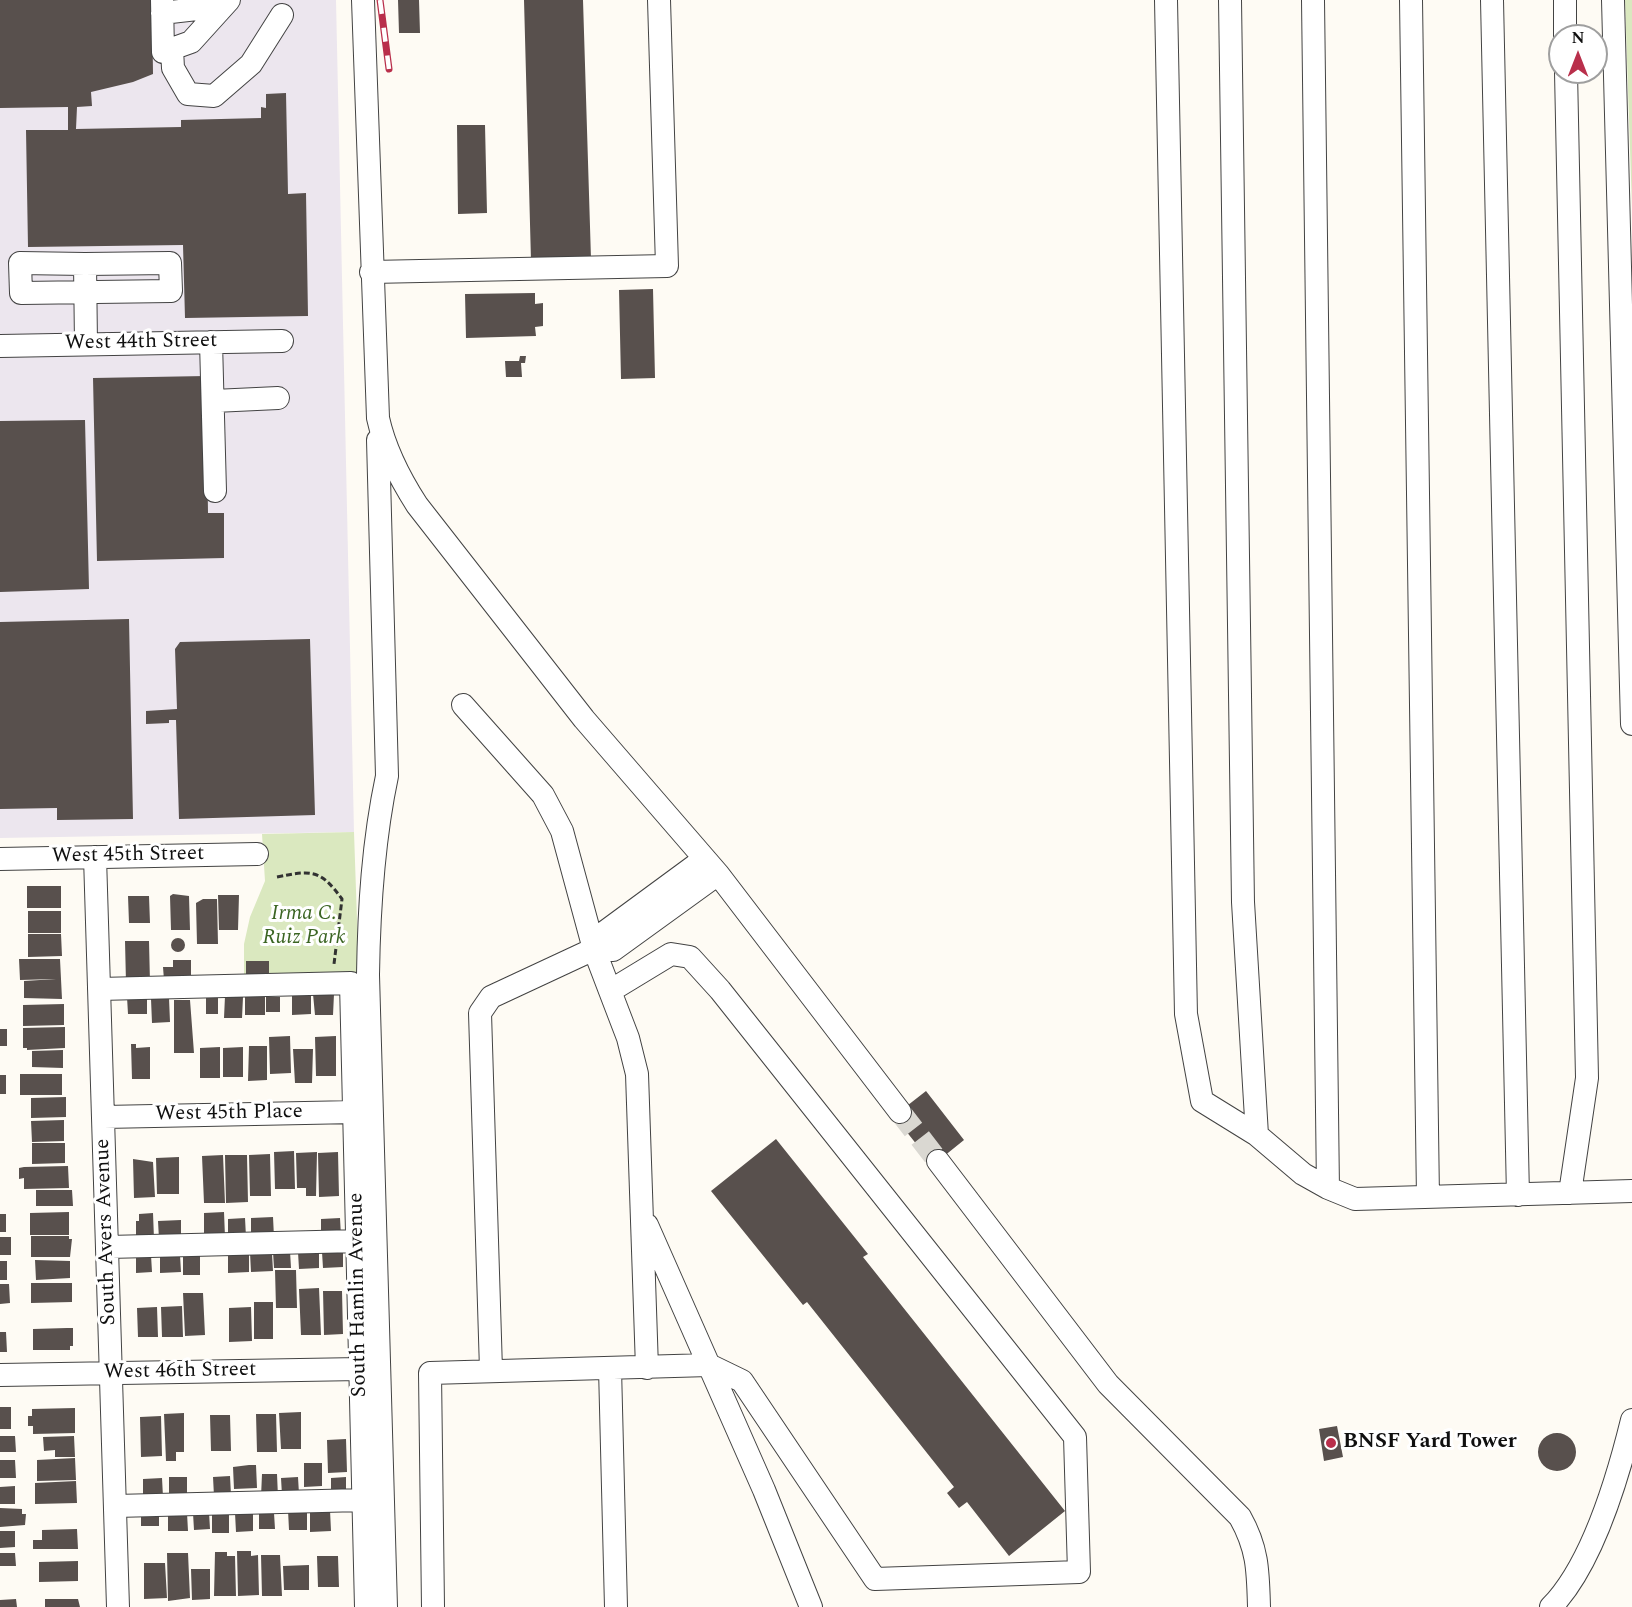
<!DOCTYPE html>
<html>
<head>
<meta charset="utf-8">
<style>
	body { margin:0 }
	#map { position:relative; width:1632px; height:1607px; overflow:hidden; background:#fefbf4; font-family:Spectral,serif }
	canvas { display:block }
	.north { position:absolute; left:1548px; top:24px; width:60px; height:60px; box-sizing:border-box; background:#fff; border:2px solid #9f9f9f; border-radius:50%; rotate:0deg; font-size:16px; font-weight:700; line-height:24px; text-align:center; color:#101010 }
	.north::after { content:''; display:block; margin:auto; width:21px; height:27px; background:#b92f4b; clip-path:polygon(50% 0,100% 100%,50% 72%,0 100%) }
</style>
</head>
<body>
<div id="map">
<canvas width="1632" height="1607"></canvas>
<div class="north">N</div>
</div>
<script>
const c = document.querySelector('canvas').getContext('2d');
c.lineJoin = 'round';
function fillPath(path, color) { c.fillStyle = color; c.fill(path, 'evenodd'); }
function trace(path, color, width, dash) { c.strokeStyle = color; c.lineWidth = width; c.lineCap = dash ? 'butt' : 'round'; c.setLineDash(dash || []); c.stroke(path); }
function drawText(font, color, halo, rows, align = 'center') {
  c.font = font + ' Spectral,serif'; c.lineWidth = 6; c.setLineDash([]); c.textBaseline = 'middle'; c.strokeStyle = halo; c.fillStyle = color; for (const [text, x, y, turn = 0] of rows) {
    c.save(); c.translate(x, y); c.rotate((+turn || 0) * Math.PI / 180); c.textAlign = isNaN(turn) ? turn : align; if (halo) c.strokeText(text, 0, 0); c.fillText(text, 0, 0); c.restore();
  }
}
fillPath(new Path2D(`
	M 0,0 L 336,0 L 354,832 L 0,838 Z`), '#ece6ee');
fillPath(new Path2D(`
	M 1625,0 L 1632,0 L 1632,208 Z
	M 354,832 L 359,978 L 244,980 L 244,944 L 250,917 L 265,881 L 262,834 Z`), '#dae8bf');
fillPath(new Path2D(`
	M 0,0 L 152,0 L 153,74 L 133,82 L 91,92 L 92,106 L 77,107 L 76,129 L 181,127 L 181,120 L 261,118 L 261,107 L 266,108 L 266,94 L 286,93 L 288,194 L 306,193 L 308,316 L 185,318 L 183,245 L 28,247 L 26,130 L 68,130 L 68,107 L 0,108 Z
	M 398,0 L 419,0 L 420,33 L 399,33 Z
	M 524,0 L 583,0 L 591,259 L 531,261 Z
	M 457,125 L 485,125 L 487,213 L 458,214 Z
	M 653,289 L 655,378 L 621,379 L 619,290 Z
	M 535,293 L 535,304 L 543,303 L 543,326 L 535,327 L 536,336 L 466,338 L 465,294 Z
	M 520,356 L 526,356 L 525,363 L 521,363 L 522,377 L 506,377 L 505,361 L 519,361 Z
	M 206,376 L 208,513 L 224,513 L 224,558 L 97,561 L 93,378 Z
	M 85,420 L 89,589 L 0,592 L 0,421 Z
	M 129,619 L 133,819 L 57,820 L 57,808 L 0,809 L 0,622 Z
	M 310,639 L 315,815 L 179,819 L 176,720 L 169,720 L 169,723 L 146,724 L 146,711 L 177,709 L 175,649 L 180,642 Z
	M 27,886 L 61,886 L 61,908 L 27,908 Z
	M 173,894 L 189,896 L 190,930 L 171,930 L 170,896 Z
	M 218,895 L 239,895 L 238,930 L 219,930 Z
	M 128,896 L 149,896 L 150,923 L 129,923 Z
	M 203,899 L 217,899 L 218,944 L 197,944 L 196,903 Z
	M 28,911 L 61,911 L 61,933 L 28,933 Z
	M 28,934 L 61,934 L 62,956 L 28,957 Z
	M171 945a7 7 0 1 1 14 0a7 7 0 1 1-14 0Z
	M 125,941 L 149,941 L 150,983 L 126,983 Z
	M 19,959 L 60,959 L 62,999 L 24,998 L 24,981 L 56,979 L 20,980 Z
	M 173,960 L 191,960 L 191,981 L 164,980 L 163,967 L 173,967 Z
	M 246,961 L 269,961 L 269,979 L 246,979 Z
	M 311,993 L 311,1014 L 292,1015 L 292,994 Z
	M 313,994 L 334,994 L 333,1015 L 315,1015 Z
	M 206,995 L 218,995 L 218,1014 L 206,1014 Z
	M 225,996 L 243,997 L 242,1018 L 224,1018 Z
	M 127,997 L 147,997 L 147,1014 L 128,1014 Z
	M 245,997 L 265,997 L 265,1015 L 245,1015 Z
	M 266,997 L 280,997 L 280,1012 L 266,1012 Z
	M 169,998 L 170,1022 L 152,1023 L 151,999 Z
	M 174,1000 L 190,1000 L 194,1053 L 174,1053 Z
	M 64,1004 L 64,1025 L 23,1026 L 23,1005 Z
	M 65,1027 L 65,1048 L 27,1050 L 27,1048 L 23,1048 L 23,1028 Z
	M 0,1029 L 7,1029 L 7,1046 L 0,1046 Z
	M 290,1036 L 291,1073 L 270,1074 L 269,1037 Z
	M 336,1036 L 336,1076 L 316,1076 L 315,1037 Z
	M 131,1044 L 136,1044 L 136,1048 L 150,1047 L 150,1079 L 132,1079 Z
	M 249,1046 L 267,1046 L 267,1080 L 248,1081 Z
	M 220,1047 L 220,1078 L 200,1078 L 200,1048 Z
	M 243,1047 L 243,1077 L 223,1077 L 223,1048 Z
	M 293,1049 L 313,1049 L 312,1083 L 295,1083 Z
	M 63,1050 L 63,1068 L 32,1067 L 32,1051 Z
	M 20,1074 L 62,1074 L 62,1095 L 20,1095 Z
	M 0,1075 L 6,1075 L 6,1094 L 0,1094 Z
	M 926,1091 L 964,1140 L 933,1165 L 894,1116 Z
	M 66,1097 L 66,1117 L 31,1118 L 31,1098 Z
	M 64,1120 L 64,1141 L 32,1142 L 31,1121 Z
	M 776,1139 L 868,1254 L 863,1257 L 1065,1511 L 1009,1556 L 967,1502 L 959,1508 L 947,1493 L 954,1487 L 807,1302 L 803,1305 L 711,1191 Z
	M 32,1143 L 65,1143 L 65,1163 L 32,1164 Z
	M 294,1151 L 295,1189 L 275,1189 L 274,1152 Z
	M 317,1152 L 316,1196 L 306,1196 L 306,1188 L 297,1188 L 296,1153 Z
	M 338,1152 L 339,1196 L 319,1197 L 318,1153 Z
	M 270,1154 L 271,1196 L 250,1196 L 249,1155 Z
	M 223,1155 L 225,1203 L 204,1203 L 202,1156 Z
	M 225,1155 L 247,1155 L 248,1202 L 226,1203 Z
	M 179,1157 L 179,1194 L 157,1194 L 156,1158 Z
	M 133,1159 L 153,1162 L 155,1197 L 134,1198 Z
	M 68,1166 L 69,1188 L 24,1189 L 24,1178 L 19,1179 L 19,1168 L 24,1167 Z
	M 36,1190 L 72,1190 L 73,1206 L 36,1206 Z
	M 69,1212 L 69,1235 L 30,1235 L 30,1213 Z
	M 224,1212 L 225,1237 L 204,1238 L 204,1213 Z
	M 153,1213 L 154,1239 L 136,1240 L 136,1221 L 139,1221 L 139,1214 Z
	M 0,1214 L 6,1214 L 6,1232 L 0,1232 Z
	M 273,1217 L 274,1237 L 251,1238 L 251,1218 Z
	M 245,1218 L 246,1237 L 228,1238 L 228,1219 Z
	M 340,1218 L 341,1236 L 321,1236 L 321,1219 Z
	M 181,1220 L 181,1239 L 159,1239 L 158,1221 Z
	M 31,1236 L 69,1236 L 69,1239 L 72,1239 L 70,1257 L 31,1257 Z
	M 0,1237 L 11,1237 L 11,1255 L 0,1255 Z
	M 290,1251 L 291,1268 L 274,1268 L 273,1252 Z
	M 319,1251 L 319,1268 L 299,1269 L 298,1252 Z
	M 343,1251 L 343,1267 L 323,1268 L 322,1252 Z
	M 249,1253 L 249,1272 L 228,1273 L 228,1254 Z
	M 250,1253 L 272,1253 L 273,1271 L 251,1272 Z
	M 151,1255 L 152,1272 L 136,1273 L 136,1256 Z
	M 180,1255 L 181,1272 L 160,1273 L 160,1256 Z
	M 200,1255 L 200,1275 L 183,1275 L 183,1256 Z
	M 35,1260 L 70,1261 L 70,1278 L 36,1280 Z
	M 0,1261 L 7,1261 L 7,1280 L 0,1280 Z
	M 275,1270 L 296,1270 L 297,1308 L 276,1308 Z
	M 31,1283 L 72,1283 L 72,1302 L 31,1303 Z
	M 0,1284 L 9,1284 L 10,1303 L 0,1304 Z
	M 319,1288 L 321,1335 L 301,1335 L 299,1289 Z
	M 323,1291 L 342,1291 L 343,1334 L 324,1335 Z
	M 183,1293 L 203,1293 L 205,1335 L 185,1336 Z
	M 254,1302 L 273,1302 L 273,1339 L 254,1339 Z
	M 182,1306 L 183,1337 L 162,1337 L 161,1307 Z
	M 157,1307 L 158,1337 L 138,1337 L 137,1308 Z
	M 251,1307 L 252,1341 L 229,1342 L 229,1308 Z
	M 67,1328 L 73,1328 L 73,1346 L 70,1346 L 70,1350 L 33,1350 L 33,1329 Z
	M 0,1332 L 6,1332 L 7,1352 L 0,1352 Z
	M 0,1407 L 11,1407 L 11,1429 L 0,1429 Z
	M 75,1408 L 75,1433 L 33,1434 L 33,1426 L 28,1426 L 28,1416 L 32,1416 L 32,1409 Z
	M 301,1412 L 301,1449 L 281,1449 L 279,1413 Z
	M 184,1413 L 184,1452 L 176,1452 L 176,1461 L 166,1461 L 164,1414 Z
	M 256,1414 L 276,1414 L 277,1452 L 257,1452 Z
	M 210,1415 L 230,1415 L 231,1451 L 211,1451 Z
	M 161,1416 L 162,1456 L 141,1457 L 140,1417 Z
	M 1337,1426 L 1343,1457 L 1324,1461 L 1319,1429 Z
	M1538 1452a19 19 0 1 1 38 0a19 19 0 1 1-38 0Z
	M 0,1436 L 15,1436 L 16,1452 L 0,1452 Z
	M 74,1436 L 75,1457 L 55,1457 L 55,1450 L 44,1451 L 43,1437 Z
	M 346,1439 L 347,1472 L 328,1473 L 327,1440 Z
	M 75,1458 L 76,1480 L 37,1481 L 37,1460 Z
	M 0,1460 L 15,1460 L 16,1478 L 0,1478 Z
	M 304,1463 L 322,1463 L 322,1486 L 304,1487 Z
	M 249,1465 L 256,1465 L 257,1488 L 234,1489 L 233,1467 Z
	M 262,1474 L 277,1474 L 278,1497 L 261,1497 Z
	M 230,1476 L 231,1495 L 214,1496 L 213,1477 Z
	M 169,1477 L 187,1477 L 187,1497 L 169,1497 Z
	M 298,1477 L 299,1494 L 282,1495 L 281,1478 Z
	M 346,1477 L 346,1494 L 331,1495 L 331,1478 Z
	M 162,1478 L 163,1497 L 143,1497 L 143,1479 Z
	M 76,1481 L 77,1503 L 35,1504 L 35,1483 Z
	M 15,1486 L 15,1504 L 0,1504 L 0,1487 Z
	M 0,1508 L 22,1509 L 22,1514 L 26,1514 L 25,1525 L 0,1527 Z
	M 288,1510 L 307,1510 L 307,1530 L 289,1530 Z
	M 330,1510 L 331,1531 L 310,1532 L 310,1511 Z
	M 209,1512 L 210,1529 L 194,1530 L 193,1513 Z
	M 168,1513 L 187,1513 L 188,1531 L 168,1531 Z
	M 212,1513 L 229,1513 L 229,1533 L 212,1533 Z
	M 235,1513 L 253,1513 L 253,1531 L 236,1532 Z
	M 259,1513 L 274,1513 L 275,1529 L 259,1529 Z
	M 159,1514 L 159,1526 L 141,1526 L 141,1515 Z
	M 77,1529 L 78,1549 L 33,1549 L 33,1540 L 42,1540 L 42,1530 Z
	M 0,1531 L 15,1531 L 15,1547 L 0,1548 Z
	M 237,1551 L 251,1551 L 251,1556 L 258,1555 L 259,1595 L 238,1596 Z
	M 215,1552 L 227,1552 L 227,1556 L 235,1556 L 236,1596 L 214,1596 Z
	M 0,1553 L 15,1553 L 16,1566 L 0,1566 Z
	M 167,1553 L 188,1553 L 190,1598 L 168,1601 Z
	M 261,1555 L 280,1555 L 282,1596 L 262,1596 Z
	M 317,1556 L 338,1556 L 339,1587 L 318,1587 Z
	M 78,1561 L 78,1581 L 39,1582 L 39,1562 Z
	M 144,1563 L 165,1563 L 167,1598 L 144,1599 Z
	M 309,1565 L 309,1590 L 284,1590 L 283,1566 Z
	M 191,1569 L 210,1569 L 210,1599 L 192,1600 Z
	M 16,1599 L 17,1607 L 0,1607 L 0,1600 Z
	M 45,1599 L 78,1599 L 80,1607 L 45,1607 Z`), '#58504d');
trace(new Path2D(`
	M 900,1112 L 938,1161`), '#dad8d2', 22, [22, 11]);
const minor = new Path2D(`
	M 162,0 L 163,52 L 191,42 L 229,0
	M 363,0 L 378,418 C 385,450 399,477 417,505 L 584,719 L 718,874 L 900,1112
	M 1166,0 L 1186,1014 L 1202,1101 L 1257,1135 L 1303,1174 L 1328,1188 L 1355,1199 L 1632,1191
	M 1230,0 L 1243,902 L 1257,1135
	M 1313,0 L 1328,1188
	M 1411,0 L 1428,1197
	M 1492,0 L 1518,1195
	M 1565,0 L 1565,36
	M 1613,0 L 1632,724
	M 162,13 L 223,6
	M 172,49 L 173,68 L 188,94 L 214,96 L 251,64 L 282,15
	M 1566,72 L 1587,1078 L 1570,1193
	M 85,264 L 170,263 L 171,291 L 21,293 L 20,263 L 85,264 L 86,344
	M 371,272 L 667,266 L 659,0
	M 211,342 L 215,491
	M 0,346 L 282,341
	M 214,401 L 278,398
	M 378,440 L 387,776 C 373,842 369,907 368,975 L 386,1607
	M 463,705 L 543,795 L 562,831 L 594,949 L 610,991
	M 95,857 L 118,1607
	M 0,859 L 257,854
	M 594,949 L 602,934 L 704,859
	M 99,989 L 351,983 L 366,1607
	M 104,1117 L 355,1112
	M 938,1161 L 1108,1384 L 1240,1517 C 1258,1549 1258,1571 1259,1607
	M 647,1225 L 764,1490 L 811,1607
	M 108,1247 L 358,1241
	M 610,1368 L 616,1607
	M 491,1370 L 480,1013 L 491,997 L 594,949 L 613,950 L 718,874
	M 0,1375 L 360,1369
	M 115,1506 L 363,1500
	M 433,1607 L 430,1373 L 709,1365 L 742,1381 L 875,1579 L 1079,1572 L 1075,1437 L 720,990 L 690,957 L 671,954 L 610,991 L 628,1038 L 637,1074 L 647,1368
	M 1551,1607 C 1592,1565 1618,1477 1632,1420`);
trace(minor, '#434343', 24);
trace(new Path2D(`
	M 277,877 C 312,870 320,869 342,899 L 334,964`), '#323232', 3, [6, 3]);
trace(minor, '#fff', 22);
const rail = new Path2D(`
	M 380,0 L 389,69`);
trace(rail, '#b92f4b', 7);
trace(rail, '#fff', 4.5, [14]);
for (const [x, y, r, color] of [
	[1331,1443,6,"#b92f4b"]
]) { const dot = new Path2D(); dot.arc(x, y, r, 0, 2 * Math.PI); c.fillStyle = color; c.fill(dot); trace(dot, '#fff', 2); }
drawText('21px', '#101010', '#fff', [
	["West 44th Street",141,343,-1],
	["West 45th Street",128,856,-1],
	["West 45th Place",229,1114,-1],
	["South Avers Avenue",107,1232,-92],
	["South Hamlin Avenue",359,1295,-91],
	["West 46th Street",180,1372,-1]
]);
drawText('italic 21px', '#3b6523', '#fff', [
	["Irma C.",304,915],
	["Ruiz Park",304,939]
]);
drawText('bold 21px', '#101010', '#fff', [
	["BNSF Yard Tower",1343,1443]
], 'left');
</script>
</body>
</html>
